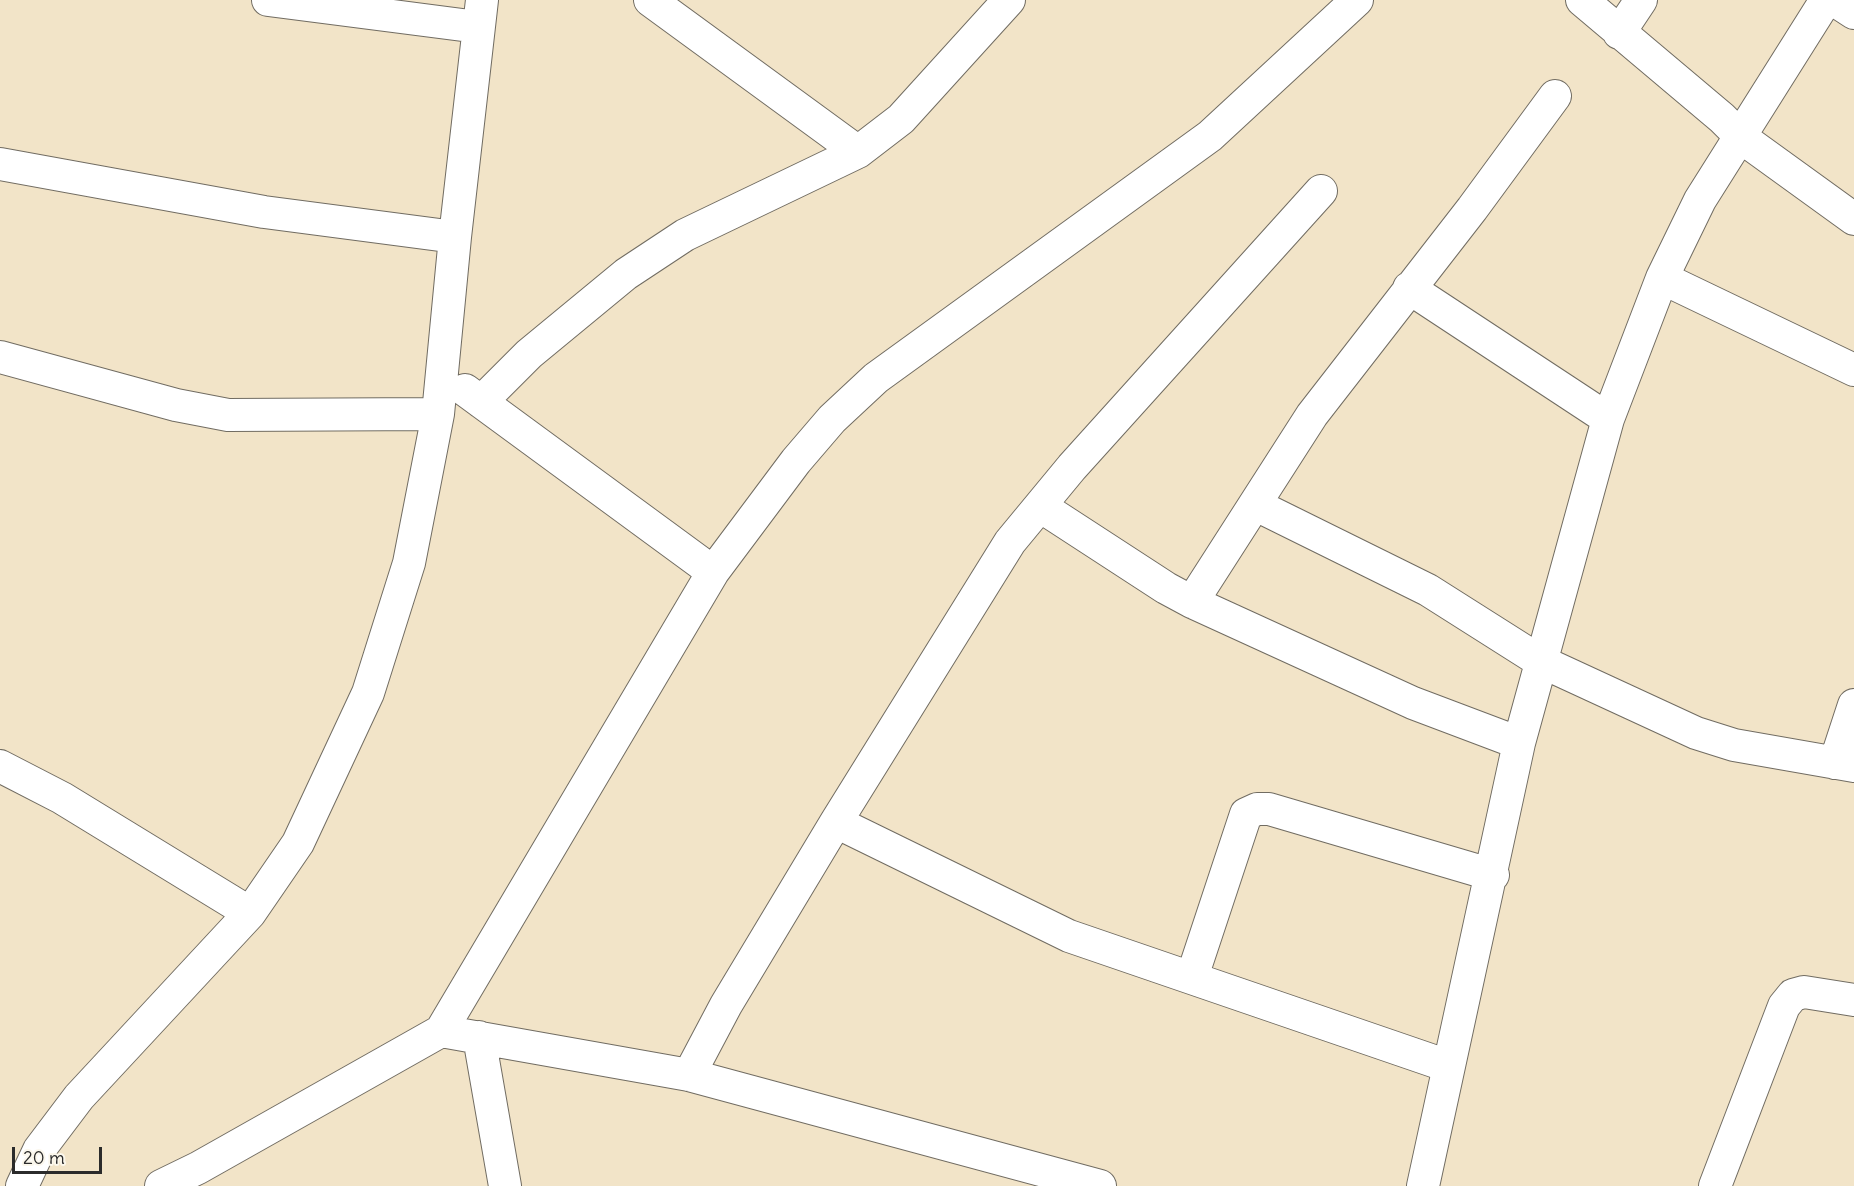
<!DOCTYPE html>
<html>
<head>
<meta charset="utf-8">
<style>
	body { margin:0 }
	#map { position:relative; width:1854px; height:1186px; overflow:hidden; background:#f2e4c8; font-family:Delius,sans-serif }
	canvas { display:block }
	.scale { position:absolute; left:12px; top:1147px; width:90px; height:27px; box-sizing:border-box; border:3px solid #2b2b2b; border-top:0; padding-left:8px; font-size:18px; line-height:21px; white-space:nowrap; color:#2b2b2b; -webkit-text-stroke:4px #fbf7ec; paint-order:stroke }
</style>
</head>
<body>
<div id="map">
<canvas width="1854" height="1186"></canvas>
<div class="scale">20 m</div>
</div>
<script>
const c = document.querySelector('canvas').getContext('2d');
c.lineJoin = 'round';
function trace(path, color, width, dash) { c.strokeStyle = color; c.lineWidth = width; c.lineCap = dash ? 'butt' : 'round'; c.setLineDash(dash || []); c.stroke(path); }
const minor = new Path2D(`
	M 268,0 L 478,27
	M 650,0 L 858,152
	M 1582,0 L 1722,118 L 1742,138 L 1854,219
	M 1834,0 L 1854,13
	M 1619,33 L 1641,0
	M 0,164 L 264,212 L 455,237
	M 1662,278 L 1854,370
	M 1409,288 L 1608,419
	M 0,357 L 176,405 L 228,415 L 438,414
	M 465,390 L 713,572
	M 481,402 L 529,354 L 626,274 L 685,235 L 858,152 L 901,119 L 1009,0
	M 1256,505 L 1428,590 L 1540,661 L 1696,733 L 1734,745 L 1854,766
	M 1040,506 L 1166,588 L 1192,602 L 1413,703 L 1519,743
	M 1192,602 L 1312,415 L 1472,209 L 1555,96
	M 1835,763 L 1854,705
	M 0,766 L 62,798 L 250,913
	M 836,822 L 1069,936 L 1448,1066
	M 1192,977 L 1246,814 L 1257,809 L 1269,809 L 1493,875
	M 441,1031 L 689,1075 L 1100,1186
	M 479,1037 L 505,1186
	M 689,1075 L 726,1005 L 836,822 L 1010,542 L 1072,467 L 1321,191
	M 22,1186 L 39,1150 L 79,1097 L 250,913 L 298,843 L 368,693 L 409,563 L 438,414 L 455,237 L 482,0
	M 161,1186 L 198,1168 L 441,1031 L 713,572 L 796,461 L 832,419 L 876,378 L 1210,136 L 1357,0
	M 1423,1186 L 1519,743 L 1608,419 L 1662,278 L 1700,200 L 1826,0
	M 1715,1186 L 1784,1006 L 1793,995 L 1804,992 L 1854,1000`);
trace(minor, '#716c62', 34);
trace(minor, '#fff', 32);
</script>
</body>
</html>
